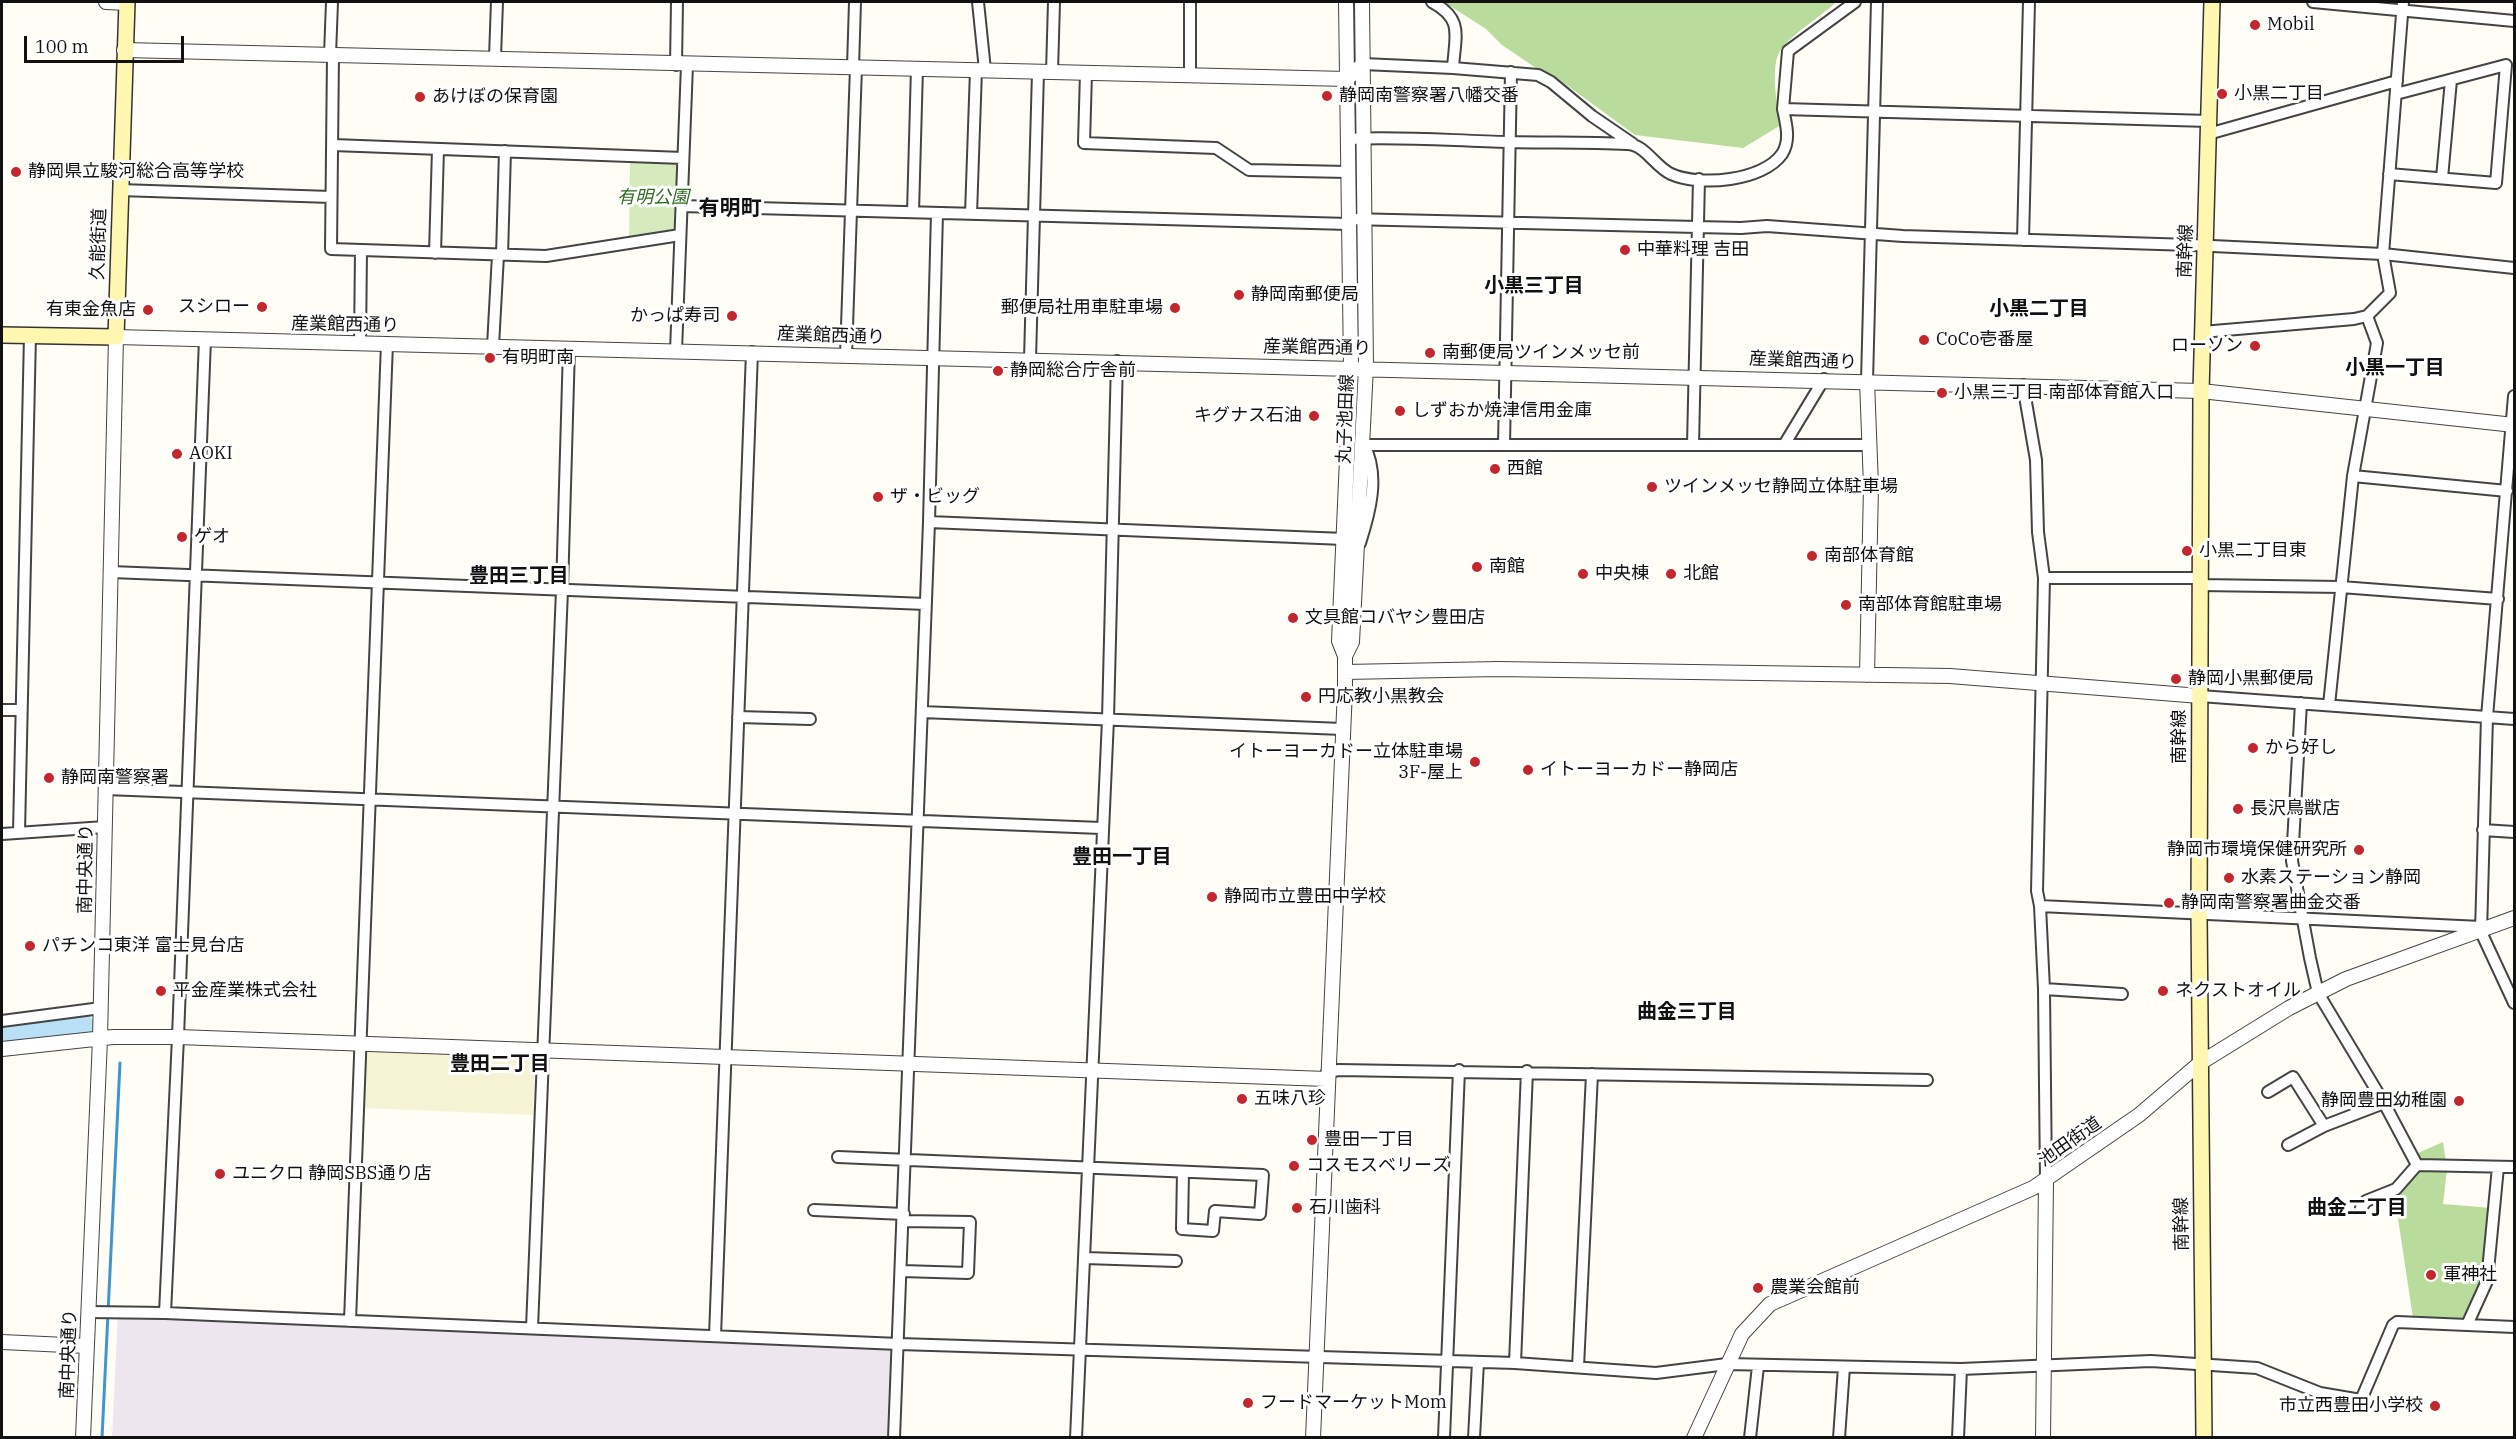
<!DOCTYPE html>
<html>
<head>
<meta charset="utf-8">
<style>
	body { margin:0 }
	#map { position:relative; width:2516px; height:1439px; overflow:hidden; background:#fffdf5; font-family:"IBM Plex Serif",serif }
	canvas { display:block }
	.frame { position:absolute; inset:0; border:3px solid #111; pointer-events:none }
	.scale { position:absolute; left:24px; top:36px; width:160px; height:27px; box-sizing:border-box; border:3px solid #111; border-top:0; padding-left:8px; font-size:18px; line-height:21px; white-space:nowrap; color:#111; -webkit-text-stroke:4px #fff; paint-order:stroke }
</style>
</head>
<body>
<div id="map">
<canvas width="2516" height="1439"></canvas>
<div class="frame"></div>
<div class="scale">100 m</div>
</div>
<script>
const c = document.querySelector('canvas').getContext('2d');
c.lineJoin = 'round';
function fillPath(path, color) { c.fillStyle = color; c.fill(path, 'evenodd'); }
function trace(path, color, width, dash) { c.strokeStyle = color; c.lineWidth = width; c.lineCap = dash ? 'butt' : 'round'; c.setLineDash(dash || []); c.stroke(path); }
function drawText(font, color, halo, rows, align = 'center') {
  c.font = font + ' "IBM Plex Serif","Noto Sans JP",serif'; c.lineWidth = 6; c.setLineDash([]); c.textBaseline = 'middle'; c.strokeStyle = halo; c.fillStyle = color; for (const [text, x, y, turn = 0] of rows) {
    c.save(); c.translate(x, y); c.rotate((+turn || 0) * Math.PI / 180); c.textAlign = isNaN(turn) ? turn : align; if (halo) c.strokeText(text, 0, 0); c.fillText(text, 0, 0); c.restore();
  }
}
fillPath(new Path2D(`
	M 118,1312 L 893,1341 L 889,1437 L 112,1438 Z`), '#eee6ef');
fillPath(new Path2D(`
	M 366,1050 L 535,1058 L 533,1115 L 364,1108 Z`), '#f6f3d4');
fillPath(new Path2D(`
	M 630,162 L 677,164 L 675,232 L 629,238 Z`), '#d5ebbd');
fillPath(new Path2D(`
	M 1444,2 L 1836,2 C 1819,19 1794,31 1780,51 C 1770,66 1777,109 1781,125 L 1743,148 L 1635,135 L 1557,78 L 1539,70 L 1502,45 L 1486,29 Z
	M 2443,1142 L 2447,1169 L 2443,1204 L 2491,1208 L 2485,1280 L 2465,1320 L 2413,1318 L 2394,1192 L 2422,1168 L 2418,1153 Z`), '#b9dc9c');
trace(new Path2D(`
	M 102,1438 L 120,1063`), '#3f96cf', 3);
trace(new Path2D(`
	M 2,1032 L 84,1025`), '#b9e0f7', 20);
const minor = new Path2D(`
	M 978,2 L 985,70
	M 1190,2 L 1190,76
	M 1432,2 C 1464,19 1455,36 1453,68
	M 2313,2 L 2514,21
	M 330,55 L 332,2
	M 333,55 L 331,249 L 546,256 L 680,235
	M 495,57 L 497,2
	M 1363,64 L 1453,68 L 1538,75 L 1551,82 L 1592,116 L 1633,144
	M 676,65 L 677,2
	M 853,67 L 855,2
	M 1052,72 L 1054,2
	M 1086,73 L 1084,143 L 1216,148 L 1249,170 L 1348,172
	M 1783,109 L 1788,51 L 1855,2
	M 2208,134 L 2397,81
	M 1348,139 C 1401,136 1455,141 1508,142 C 1548,143 1587,142 1627,144 C 1645,144 1655,167 1671,174 C 1700,187 1763,181 1782,154 C 1791,140 1786,124 1783,109 L 2209,121
	M 333,145 L 683,158
	M 2389,174 L 2496,183 L 2506,65 L 2396,94
	M 2442,178 L 2451,80
	M 120,190 L 331,197
	M 681,206 L 1349,224
	M 913,212 L 917,68
	M 971,214 L 976,70
	M 1349,219 L 1741,228 L 1767,226 L 1903,236 L 2191,245 L 2383,254 L 2514,268
	M 2023,240 L 2029,2
	M 435,253 L 438,149
	M 502,255 L 505,151
	M 2202,332 L 2354,319 L 2367,316 L 2390,293 L 2383,254 L 2403,2
	M 360,344 L 361,250
	M 493,346 L 498,255
	M 676,351 L 687,65
	M 846,355 L 856,67
	M 1030,359 L 1038,72
	M 1867,381 L 1877,2
	M 2023,385 L 2036,460 L 2038,532 L 2044,578 L 2037,891 L 2040,906 L 2044,989 L 2046,1181
	M 2514,396 L 2487,717 L 2481,932 L 2514,1003
	M 1504,445 L 1511,72
	M 1693,445 L 1699,179
	M 1784,445 L 1824,379
	M 2353,476 L 2507,491
	M 929,522 L 1344,539
	M 1360,543 C 1370,512 1380,475 1364,445 L 1868,445
	M 111,572 L 926,604
	M 2044,578 L 2200,578
	M 2200,585 L 2341,587 L 2498,599
	M 2200,696 L 2514,719
	M 2329,705 L 2353,476 L 2377,343 L 2367,316
	M 2,710 L 21,710
	M 922,712 L 1342,729
	M 738,717 L 810,719
	M 106,789 L 1101,828
	M 2483,830 L 2514,832
	M 19,832 L 30,335
	M 2,834 L 105,827
	M 2040,906 L 2481,927
	M 2044,989 L 2122,994
	M 2,1021 L 101,1008
	M 1327,1072 L 1339,1070 L 1927,1080
	M 2268,1092 L 2293,1077 L 2324,1126
	M 2384,1103 L 2417,1165
	M 2288,1145 L 2324,1126 L 2384,1103 L 2318,993 L 2310,958 L 2292,861 L 2301,703
	M 838,1157 L 1263,1175 L 1260,1214 L 1215,1211 L 1213,1231 L 1182,1229 L 1183,1172
	M 2361,1208 L 2366,1201 L 2396,1189 L 2417,1165 L 2514,1167
	M 814,1210 L 904,1214
	M 1085,1258 L 1176,1261
	M 902,1271 L 968,1273 L 970,1222 L 904,1221
	M 89,1312 L 165,1313 L 899,1344 L 1515,1363 L 1656,1373 L 1727,1364 L 1961,1369 L 2151,1361 L 2257,1368 L 2320,1393 L 2361,1400 L 2393,1325 L 2397,1322 L 2514,1327
	M 165,1313 L 178,1037 L 205,339
	M 350,1321 L 387,343
	M 2467,1325 L 2487,1281 L 2498,1167
	M 532,1328 L 562,590 L 569,348
	M 715,1336 L 752,352
	M 1515,1363 L 1527,1071
	M 1578,1367 L 1592,1074
	M 894,1438 L 929,522 L 937,213
	M 1076,1438 L 1108,719 L 1117,361
	M 1444,1438 L 1459,1070
	M 1474,1438 L 1478,1362
	M 1750,1438 L 1758,1366
	M 1839,1438 L 1844,1367
	M 1958,1438 L 1961,1369`);
const tertiary = new Path2D(`
	M 106,2 L 127,3
	M 124,50 L 1347,79 L 1363,64
	M 1867,381 L 1871,486 L 1867,675
	M 1345,656 L 1352,642 L 1366,367 L 1362,2
	M 1345,672 L 1498,669 L 1950,676 L 2200,696
	M 2,1049 L 113,1037 L 178,1037 L 1326,1079
	M 2,1342 L 87,1346
	M 83,1438 L 100,1039 L 116,337 L 2201,391 L 2514,425
	M 1313,1438 L 1345,689 L 1345,656 L 1339,641 L 1351,367 L 1346,2
	M 1694,1438 L 1742,1334 L 1770,1304 L 2033,1188 L 2139,1115 L 2200,1063 L 2289,1008 L 2346,979 L 2514,918
	M 2043,1438 L 2046,1181`);
const secondary = new Path2D(`
	M 2,335 L 116,337 L 127,2
	M 2204,1438 L 2199,915 L 2201,391 L 2212,2`);
trace(minor, '#444', 14);
trace(tertiary, '#444', 16);
trace(secondary, '#333', 18);
trace(minor, '#fff', 10);
trace(tertiary, '#fff', 14);
trace(secondary, '#fff6b0', 15);
for (const [x, y, r, color] of [
	[2255,25,6,"#c4262e"],
	[2222,94,6,"#c4262e"],
	[1327,96,6,"#c4262e"],
	[420,97,6,"#c4262e"],
	[16,172,6,"#c4262e"],
	[1625,250,6,"#c4262e"],
	[1239,295,6,"#c4262e"],
	[262,307,6,"#c4262e"],
	[1175,308,6,"#c4262e"],
	[148,310,6,"#c4262e"],
	[732,316,6,"#c4262e"],
	[1924,340,6,"#c4262e"],
	[2255,346,6,"#c4262e"],
	[1430,353,6,"#c4262e"],
	[490,358,6,"#c4262e"],
	[998,371,6,"#c4262e"],
	[1942,393,6,"#c4262e"],
	[1400,411,6,"#c4262e"],
	[1314,416,6,"#c4262e"],
	[177,454,6,"#c4262e"],
	[1495,469,6,"#c4262e"],
	[1652,487,6,"#c4262e"],
	[878,497,6,"#c4262e"],
	[182,537,6,"#c4262e"],
	[2187,551,6,"#c4262e"],
	[1812,556,6,"#c4262e"],
	[1477,567,6,"#c4262e"],
	[1583,574,6,"#c4262e"],
	[1671,574,6,"#c4262e"],
	[1846,605,6,"#c4262e"],
	[1293,618,6,"#c4262e"],
	[2176,679,6,"#c4262e"],
	[1306,697,6,"#c4262e"],
	[2253,748,6,"#c4262e"],
	[1475,762,6,"#c4262e"],
	[1528,770,6,"#c4262e"],
	[49,778,6,"#c4262e"],
	[2238,809,6,"#c4262e"],
	[2359,850,6,"#c4262e"],
	[2229,878,6,"#c4262e"],
	[1212,897,6,"#c4262e"],
	[2169,903,6,"#c4262e"],
	[30,946,6,"#c4262e"],
	[161,991,6,"#c4262e"],
	[2163,991,6,"#c4262e"],
	[1242,1099,6,"#c4262e"],
	[2459,1101,6,"#c4262e"],
	[1312,1140,6,"#c4262e"],
	[1294,1166,6,"#c4262e"],
	[220,1174,6,"#c4262e"],
	[1297,1208,6,"#c4262e"],
	[2431,1275,6,"#c4262e"],
	[1758,1288,6,"#c4262e"],
	[1248,1403,6,"#c4262e"],
	[2435,1406,6,"#c4262e"]
]) { const dot = new Path2D(); dot.arc(x, y, r, 0, 2 * Math.PI); c.fillStyle = color; c.fill(dot); trace(dot, '#fff', 2); }
drawText('18px', '#111', '#fff', [
	["Mobil",2267,25],
	["小黒二丁目",2234,94],
	["静岡南警察署八幡交番",1339,96],
	["あけぼの保育園",432,97],
	["静岡県立駿河総合高等学校",28,172],
	["中華料理 吉田",1637,250],
	["静岡南郵便局",1251,295],
	["スシロー",250,307,"right"],
	["郵便局社用車駐車場",1163,308,"right"],
	["有東金魚店",136,310,"right"],
	["かっぱ寿司",720,316,"right"],
	["CoCo壱番屋",1936,340],
	["ローソン",2243,346,"right"],
	["南郵便局ツインメッセ前",1442,353],
	["有明町南",502,358],
	["静岡総合庁舎前",1010,371],
	["小黒三丁目 南部体育館入口",1954,393],
	["しずおか焼津信用金庫",1412,411],
	["キグナス石油",1302,416,"right"],
	["AOKI",189,454],
	["西館",1507,469],
	["ツインメッセ静岡立体駐車場",1664,487],
	["ザ・ビッグ",890,497],
	["ゲオ",194,537],
	["小黒二丁目東",2199,551],
	["南部体育館",1824,556],
	["南館",1489,567],
	["中央棟",1595,574],
	["北館",1683,574],
	["南部体育館駐車場",1858,605],
	["文具館コバヤシ豊田店",1305,618],
	["静岡小黒郵便局",2188,679],
	["円応教小黒教会",1318,697],
	["から好し",2265,748],
	["イトーヨーカドー立体駐車場",1463,752,"right"],
	["3F-屋上",1463,773,"right"],
	["イトーヨーカドー静岡店",1540,770],
	["静岡南警察署",61,778],
	["長沢鳥獣店",2250,809],
	["静岡市環境保健研究所",2347,850,"right"],
	["水素ステーション静岡",2241,878],
	["静岡市立豊田中学校",1224,897],
	["静岡南警察署曲金交番",2181,903],
	["パチンコ東洋 富士見台店",42,946],
	["平金産業株式会社",173,991],
	["ネクストオイル",2175,991],
	["五味八珍",1254,1099],
	["静岡豊田幼稚園",2447,1101,"right"],
	["豊田一丁目",1324,1140],
	["コスモスベリーズ",1306,1166],
	["ユニクロ 静岡SBS通り店",232,1174],
	["石川歯科",1309,1208],
	["軍神社",2443,1275],
	["農業会館前",1770,1288],
	["フードマーケットMom",1260,1403],
	["市立西豊田小学校",2423,1406,"right"]
], 'left');
drawText('italic 18px', '#2f6b1f', '#fff', [
	["有明公園",653,198]
]);
drawText('18px', '#111', '#fff', [
	["久能街道",99,244,-88],
	["南幹線",2186,251,-88],
	["産業館西通り",345,325,1],
	["産業館西通り",831,336,2],
	["産業館西通り",1317,348,1],
	["産業館西通り",1803,361,2],
	["丸子池田線",1346,419,-88],
	["南幹線",2180,737,-90],
	["南中央通り",86,869,-89],
	["池田街道",2070,1142,-35],
	["南幹線",2182,1224,-91],
	["南中央通り",69,1354,-88]
]);
drawText('bold 20px', '#111', '#fff', [
	["小黒三丁目",1534,286],
	["小黒二丁目",2039,309],
	["小黒一丁目",2395,368],
	["豊田三丁目",519,576],
	["豊田一丁目",1122,857],
	["曲金三丁目",1687,1012],
	["豊田二丁目",500,1064],
	["曲金二丁目",2357,1208]
]);
drawText('bold 21px', '#111', '#fff', [
	["有明町",730,209]
]);
</script>
</body>
</html>
